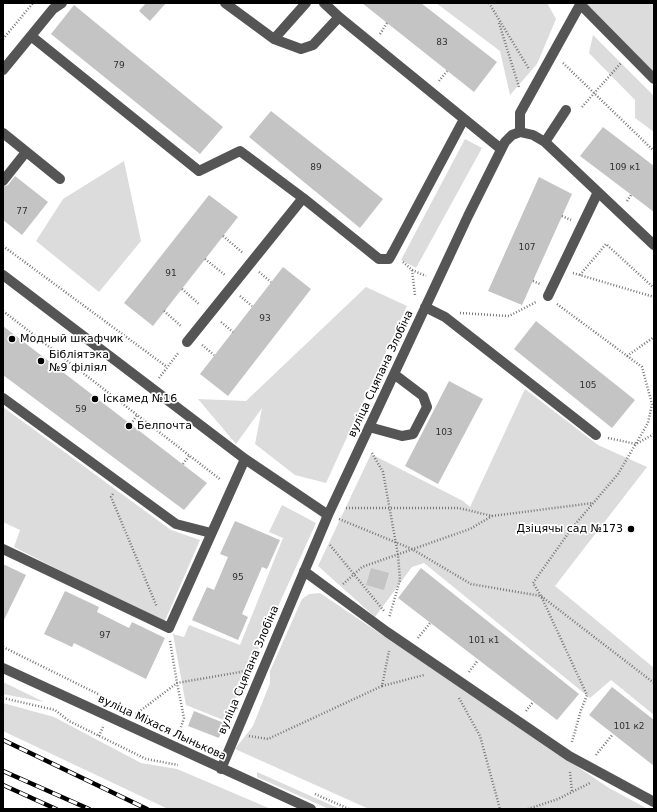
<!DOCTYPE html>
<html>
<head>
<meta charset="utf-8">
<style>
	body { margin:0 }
	#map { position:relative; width:657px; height:812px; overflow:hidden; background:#fff; font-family:"DejaVu Sans",sans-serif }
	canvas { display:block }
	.frame { position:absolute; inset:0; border:4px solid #000; pointer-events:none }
</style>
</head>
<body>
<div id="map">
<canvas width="657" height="812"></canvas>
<div class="frame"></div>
</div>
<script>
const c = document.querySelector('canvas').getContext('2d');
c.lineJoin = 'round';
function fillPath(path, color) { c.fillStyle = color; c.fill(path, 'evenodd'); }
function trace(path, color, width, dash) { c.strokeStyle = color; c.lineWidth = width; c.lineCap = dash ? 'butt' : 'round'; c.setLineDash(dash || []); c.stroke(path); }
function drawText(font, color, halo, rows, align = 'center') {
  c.font = font + ' "DejaVu Sans",sans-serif'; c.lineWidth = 3.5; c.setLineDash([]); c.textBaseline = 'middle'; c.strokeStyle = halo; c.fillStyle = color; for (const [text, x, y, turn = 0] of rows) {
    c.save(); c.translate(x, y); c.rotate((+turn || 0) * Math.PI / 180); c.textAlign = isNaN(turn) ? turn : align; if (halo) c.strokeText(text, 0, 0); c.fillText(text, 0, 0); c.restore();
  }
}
fillPath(new Path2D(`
	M 436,3 L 547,3 L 556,19 L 537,64 L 510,95 L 500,51 Z
	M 586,3 L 654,3 L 654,72 Z
	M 593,35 L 654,96 L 654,132 L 635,118 L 635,100 L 589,53 Z
	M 465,139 L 482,148 L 416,268 L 401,260 Z
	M 124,161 L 141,241 L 99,292 L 36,241 L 63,199 Z
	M 366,287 L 407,306 L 326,483 L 295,475 L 255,444 L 262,408 L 236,444 L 198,399 L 246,401 Z
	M 525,389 L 598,445 L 647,467 L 555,586 L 654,668 L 654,715 L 611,680 L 590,698 L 424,563 L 412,567 L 375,617 L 318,566 L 371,454 L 463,501 L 470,507 Z
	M 3,407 L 171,530 L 200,540 L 164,623 L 14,547 L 20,530 L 3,522 Z
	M 282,505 L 316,523 L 226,721 L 186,705 L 173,634 L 184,637 L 189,625 L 240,645 L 283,538 L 269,532 Z
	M 320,593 L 609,788 L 648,809 L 369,809 L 235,749 L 253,726 L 270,683 L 270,671 L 302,599 L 309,594 Z
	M 3,682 L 44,702 L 3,694 Z
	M 3,703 L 54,717 L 141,763 L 177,769 L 271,809 L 168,809 L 3,731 Z
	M 257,772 L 340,809 L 329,809 L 257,777 Z`), '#dcdcdc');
fillPath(new Path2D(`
	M 146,3 L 166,3 L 150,21 L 139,11 Z
	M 362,3 L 421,3 L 497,62 L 474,92 Z
	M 74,5 L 223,127 L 200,154 L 51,34 Z
	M 271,111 L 383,199 L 360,228 L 249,137 Z
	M 603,127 L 654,166 L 654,212 L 580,156 Z
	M 15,176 L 48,202 L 22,235 L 3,220 L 3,187 L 8,185 Z
	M 539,177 L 572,194 L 522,305 L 488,291 Z
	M 209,195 L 238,217 L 153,326 L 124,303 Z
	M 283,267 L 311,289 L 228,396 L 200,374 Z
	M 536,321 L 635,400 L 612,428 L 514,349 Z
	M 3,326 L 207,483 L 184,510 L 3,375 Z
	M 449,381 L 483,399 L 438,484 L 405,466 Z
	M 235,521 L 280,540 L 267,569 L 262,567 L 242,614 L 248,617 L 238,640 L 192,620 L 207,587 L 214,590 L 228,557 L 220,554 Z
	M 3,564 L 26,575 L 3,622 Z
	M 371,568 L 389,573 L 384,590 L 366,585 Z
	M 421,568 L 579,694 L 557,720 L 398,598 Z
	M 65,591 L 99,607 L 97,612 L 129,628 L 132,622 L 165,638 L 146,679 L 74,643 L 72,647 L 44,634 Z
	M 612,687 L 654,720 L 654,766 L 589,715 Z
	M 194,711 L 224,723 L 219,738 L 188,726 Z`), '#c4c4c4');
trace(new Path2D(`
	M 489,3 L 529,69
	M 499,23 L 519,87
	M 380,34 L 387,23
	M 3,39 L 33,3
	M 563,63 L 654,151
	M 439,81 L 447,71
	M 582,107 L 621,63
	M 627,201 L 631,195
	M 562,216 L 571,220
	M 223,236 L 243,253
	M 3,246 L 167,367
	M 205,259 L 225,275
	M 403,262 L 412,270 L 426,276
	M 412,270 L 415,295
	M 259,272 L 271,282
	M 573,273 L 654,297
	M 580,275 L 606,244 L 654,288
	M 533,281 L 540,284
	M 182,289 L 200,305
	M 240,296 L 252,306
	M 557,304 L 642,367 L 652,404 L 648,423 L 618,474 L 572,528 L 533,583 L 541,596 L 587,695 L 581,710 L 572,742
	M 3,311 L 221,480
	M 164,311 L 182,327
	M 460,313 L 509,316 L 536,302
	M 221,322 L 233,332
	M 202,345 L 214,355
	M 627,356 L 654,337
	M 159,378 L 179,352
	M 131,424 L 137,415
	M 608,438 L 636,444 L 654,434
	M 372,453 L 383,472 L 398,555 L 400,580 L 389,618
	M 183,464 L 189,456
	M 113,494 L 111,497 L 157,607
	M 346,508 L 459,508 L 492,516 L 593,503
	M 339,519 L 412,549 L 471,584 L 541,596 L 654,683
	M 330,545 L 384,611
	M 343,584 L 362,567 L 470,529 L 492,516
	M 418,638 L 430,623
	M 170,641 L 177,683 L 184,718 L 179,733
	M 3,647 L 100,695
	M 469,672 L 478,660
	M 382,686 L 424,675
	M 3,698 L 55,710 L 69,721 L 146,759 L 178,765
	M 459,698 L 480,736 L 500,809
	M 526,711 L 533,702
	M 136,714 L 177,683 L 246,671 L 247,669
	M 99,736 L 103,727
	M 249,736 L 268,739 L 382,686 L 389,651
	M 596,755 L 613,734
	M 570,772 L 572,792
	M 315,794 L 349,809
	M 528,809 L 558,799 L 590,783`), '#777', 2.5, [1, 2]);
trace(new Path2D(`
	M 225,3 L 274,39 L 306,3
	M 324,3 L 339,17 L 501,149
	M 580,4 L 654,79
	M 31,36 L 199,171 L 240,151 L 303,198 L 379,259 L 389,259 L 393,252 L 464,119
	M 274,39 L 301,49 L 313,45 L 339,17
	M 3,70 L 53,9 L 62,3
	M 520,132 L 533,135 L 545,142 L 654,245
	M 520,132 L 520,113 L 581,3
	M 3,133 L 60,179
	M 545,142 L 566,110
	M 3,181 L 26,152
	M 3,275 L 245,459 L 328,515
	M 548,296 L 598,192
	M 425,307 L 445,317 L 596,435
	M 187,342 L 303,198
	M 3,398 L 176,524 L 211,533
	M 369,427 L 402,436 L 413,434 L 427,407 L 423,396 L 394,374
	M 3,549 L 169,628 L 245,459
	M 304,571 L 387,632 L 569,756 L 654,802
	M 3,668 L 311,809
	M 221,769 L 328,515 L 468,216 L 505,142 L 512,135 L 520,132`), '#555', 10);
const rail = new Path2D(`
	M 3,740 L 147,809
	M 3,771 L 89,809
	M 3,785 L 56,809`);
trace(rail, '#000', 4.5);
trace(rail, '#fff', 3, [9]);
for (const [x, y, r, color] of [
	[12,339,4,"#000"],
	[41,361,4,"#000"],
	[95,399,4,"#000"],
	[129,426,4,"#000"],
	[631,529,4,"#000"]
]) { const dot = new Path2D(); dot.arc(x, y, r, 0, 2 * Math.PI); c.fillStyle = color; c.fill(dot); trace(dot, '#fff', 1.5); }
drawText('9px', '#313131', null, [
	["83",442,43],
	["79",119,66],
	["89",316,168],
	["109 к1",625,168],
	["77",22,212],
	["107",527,248],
	["91",171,274],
	["93",265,319],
	["105",588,386],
	["59",81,410],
	["103",444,433],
	["95",238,578],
	["97",105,636],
	["101 к1",484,641],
	["101 к2",629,727]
]);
drawText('11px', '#000', '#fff', [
	["Модный шкафчик",20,339],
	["Бібліятэка",49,355],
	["№9 філіял",49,368],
	["Іскамед №16",103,399],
	["Белпочта",137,426],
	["Дзіцячы сад №173",623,529,"right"]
], 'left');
drawText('11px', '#000', '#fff', [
	["вуліца Сцяпана Злобіна",381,374,-65],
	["вуліца Сцяпана Злобіна",249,670,-67],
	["вуліца Міхася Лынькова",162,728,25]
]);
</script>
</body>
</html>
